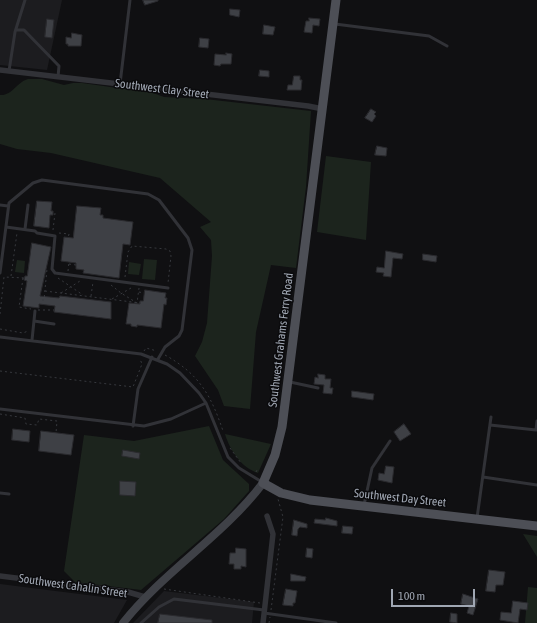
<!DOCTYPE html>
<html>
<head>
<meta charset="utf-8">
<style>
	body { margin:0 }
	#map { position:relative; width:537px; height:623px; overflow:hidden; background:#101012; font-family:"Asap Condensed",sans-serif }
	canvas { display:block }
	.scale { position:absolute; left:391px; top:589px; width:84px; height:18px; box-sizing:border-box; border:2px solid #a0a7b3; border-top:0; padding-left:5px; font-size:12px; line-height:14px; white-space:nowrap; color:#a0a7b3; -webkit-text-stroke:3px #0b0b0d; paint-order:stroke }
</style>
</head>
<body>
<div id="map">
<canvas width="537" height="623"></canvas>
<div class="scale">100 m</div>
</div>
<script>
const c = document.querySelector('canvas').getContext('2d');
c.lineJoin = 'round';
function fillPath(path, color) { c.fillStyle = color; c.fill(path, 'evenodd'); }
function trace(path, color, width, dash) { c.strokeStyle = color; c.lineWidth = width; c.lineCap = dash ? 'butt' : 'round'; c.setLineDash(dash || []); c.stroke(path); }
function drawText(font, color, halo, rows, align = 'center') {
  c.font = font + ' "Asap Condensed",sans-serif'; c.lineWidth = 3; c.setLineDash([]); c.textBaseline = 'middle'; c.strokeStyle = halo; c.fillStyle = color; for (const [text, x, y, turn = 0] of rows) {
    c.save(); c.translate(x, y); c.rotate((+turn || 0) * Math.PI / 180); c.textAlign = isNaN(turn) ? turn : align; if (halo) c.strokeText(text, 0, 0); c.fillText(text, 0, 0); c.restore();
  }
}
fillPath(new Path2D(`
	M 0,0 L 62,0 L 47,70 L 0,65 Z
	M 0,584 L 127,600 L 114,623 L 0,623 Z
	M 164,591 L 254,602 L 252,623 L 133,623 Z`), '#1c1c1f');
fillPath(new Path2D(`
	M 28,79 L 42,79 L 64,85 L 73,83 L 82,83 L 153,93 L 164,97 L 205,99 L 311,111 L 306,187 L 296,268 L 271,265 L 256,332 L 250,409 L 224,406 L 218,390 L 195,356 L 202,342 L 207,323 L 212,256 L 211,240 L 200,227 L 211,222 L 160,178 L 51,153 L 17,149 L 0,144 L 0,95 C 12,96 17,82 28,79 Z
	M 326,156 L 371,162 L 366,240 L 317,232 Z
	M 144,259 L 157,260 L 155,280 L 142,279 Z
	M 17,260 L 25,261 L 24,273 L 15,272 Z
	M 129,262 L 141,264 L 139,275 L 128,274 Z
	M 209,426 L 223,460 L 249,484 L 249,491 L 224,519 L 141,590 L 75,582 L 64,571 L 84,435 L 134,441 Z
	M 225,434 L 271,444 L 258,473 C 242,468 230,451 225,434 Z
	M 523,534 L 537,536 L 537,557 Z
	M 528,587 L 537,588 L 537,623 L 525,623 Z`), '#1c241d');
const building = new Path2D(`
	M 143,0 L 158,0 L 158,1 L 145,5 Z
	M 230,9 L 240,10 L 239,17 L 230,15 Z
	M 309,18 L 320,19 L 319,26 L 313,25 L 312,33 L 304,32 L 306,21 L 309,21 Z
	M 47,19 L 54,20 L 52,38 L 45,37 Z
	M 264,25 L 275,27 L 273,35 L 263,34 Z
	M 72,33 L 82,35 L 81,46 L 68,46 L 68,44 L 66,44 L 66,37 L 71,38 Z
	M 200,38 L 209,39 L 208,48 L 199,47 Z
	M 226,53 L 232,54 L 231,64 L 221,64 L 220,66 L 214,65 L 215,54 L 226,55 Z
	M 260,70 L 269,71 L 269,77 L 259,76 Z
	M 294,76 L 300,76 L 300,80 L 302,80 L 301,90 L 287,90 L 288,85 L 292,85 Z
	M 371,109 L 376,112 L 374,114 L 376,116 L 372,122 L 365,118 Z
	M 377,146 L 387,148 L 386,156 L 375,155 Z
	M 37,201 L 52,202 L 51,211 L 53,211 L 53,215 L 50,215 L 49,228 L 34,226 Z
	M 77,206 L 101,208 L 100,215 L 103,215 L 103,218 L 133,222 L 130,245 L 123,244 L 119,278 L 83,273 L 84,270 L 76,269 L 76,263 L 61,261 L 64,237 L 73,238 Z
	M 32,243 L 51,247 L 40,296 L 59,298 L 60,296 L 111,302 L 111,319 L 54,312 L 55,306 L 39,304 L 39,308 L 23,306 L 27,281 L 24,280 L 25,276 L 27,276 Z
	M 386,251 L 403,254 L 402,259 L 393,258 L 391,277 L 383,276 L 384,273 L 376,272 L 377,267 L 384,268 Z
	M 423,254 L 437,256 L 436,262 L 423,260 Z
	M 145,290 L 166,293 L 165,298 L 167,298 L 166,305 L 164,304 L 161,328 L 137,325 L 137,327 L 131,326 L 131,324 L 126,324 L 129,303 L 140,304 L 140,301 L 143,301 Z
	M 318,374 L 325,375 L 325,379 L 331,379 L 330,388 L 333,388 L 332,394 L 323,393 L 324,385 L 314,384 L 315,377 L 318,378 Z
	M 352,391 L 374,394 L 373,400 L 352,397 Z
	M 404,424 L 411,434 L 400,441 L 394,432 Z
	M 13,429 L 30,431 L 29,442 L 12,440 Z
	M 41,431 L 74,435 L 71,455 L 39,451 Z
	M 123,450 L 140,453 L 139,459 L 122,456 Z
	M 386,466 L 394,467 L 392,483 L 378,480 L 379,473 L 384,474 Z
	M 120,481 L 136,482 L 135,496 L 120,495 Z
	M 326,518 L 337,521 L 337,526 L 314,523 L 315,519 L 325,520 Z
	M 294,520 L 307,524 L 307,528 L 300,527 L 298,529 L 297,536 L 292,535 Z
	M 343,526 L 353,527 L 352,534 L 342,533 Z
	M 236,548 L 246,549 L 246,567 L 241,566 L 241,569 L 234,569 L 234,564 L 229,564 L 230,553 L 235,553 Z
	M 307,548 L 313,549 L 312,558 L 306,557 Z
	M 489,570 L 505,572 L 503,585 L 496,585 L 495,592 L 486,591 Z
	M 291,574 L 306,577 L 305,581 L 291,581 Z
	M 286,589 L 297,591 L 295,603 L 293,603 L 293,606 L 283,605 Z
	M 463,594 L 478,599 L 473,615 L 467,613 L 469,606 L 461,604 Z
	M 513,601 L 528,603 L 527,610 L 520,609 L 518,623 L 500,620 L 501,612 L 511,613 Z
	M 451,613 L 457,614 L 457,623 L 450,622 Z
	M 160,614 L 212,620 L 212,623 L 158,623 Z`);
fillPath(building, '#3e4045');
trace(building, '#2a2a2e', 1);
trace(new Path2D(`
	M 53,230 L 55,213 L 53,213
	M 59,233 L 69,234 L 68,238
	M 69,264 L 76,265
	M 68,271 L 69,262
	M 11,276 L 17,233
	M 125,277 L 128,252 L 132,246 L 166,249 L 170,251 L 171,256 L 168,283
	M 23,278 L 19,307 L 31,309
	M 58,278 L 83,295
	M 111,285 L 121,293 L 137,303 L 139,288
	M 45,291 L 140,303
	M 139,292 L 144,293
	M 61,293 L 80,281
	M 91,296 L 93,282
	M 112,299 L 131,288
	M 42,300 L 44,300 L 47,269
	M 38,310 L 54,310
	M 0,314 L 4,277 L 25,278
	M 0,329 L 23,333 L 28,331
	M 144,351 L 146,348 L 157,351
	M 165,355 C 199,374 211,395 223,431
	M 0,371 L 133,387 L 142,364 L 140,359
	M 0,414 L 25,418 L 26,424 L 37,425 L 39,419 L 57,421 L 56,433
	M 230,448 L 241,463
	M 256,472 L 258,468
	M 164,589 L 260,603
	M 271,610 L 283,517 L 278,499
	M 269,623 L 270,617`), '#37393e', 1, [2, 3]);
trace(new Path2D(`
	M 335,24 L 429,36 L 447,46
	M 16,30 L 24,30 L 59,66 L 58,77
	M 9,71 L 15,32 L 25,0
	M 120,84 L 130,0
	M 0,205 L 8,206
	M 6,227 L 35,231 L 37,233 L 55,236 L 52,269 L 55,273 L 168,288
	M 25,229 L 28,205
	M 0,273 L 9,203 L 33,183 L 42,180 L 148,194 L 159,200 L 188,238 L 192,250 L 182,330 L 179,336 L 165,347 L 158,359
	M 34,321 L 54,324
	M 0,337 L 141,354 L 167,364 L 180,373 L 199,393 L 206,403 L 228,457 L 239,468 L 262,482
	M 32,340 L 35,311
	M 290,382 L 318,388
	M 0,409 L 144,426 L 171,419 L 206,403
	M 490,425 L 536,430 L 537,421
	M 133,426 L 138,389 L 152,357
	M 483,477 L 537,485
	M 0,493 L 9,494
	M 364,505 L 372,468 L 390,441
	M 477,518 L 491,417
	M 264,613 L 336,623
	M 141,623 L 159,607 L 174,599 L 264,610`), '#313237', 3);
trace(new Path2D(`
	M 0,70 L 308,106 L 323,109
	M 0,576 L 128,592 L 145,597
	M 263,623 L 273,534 L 267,516`), '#313237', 5.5);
trace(new Path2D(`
	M 123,623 C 164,571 223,536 263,483`), '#3f4147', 8);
trace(new Path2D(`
	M 336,0 L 282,427 L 275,455 L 263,483 L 281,493 L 310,500 L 537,526`), '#4d4f56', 9);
drawText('12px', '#a0a7b3', '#0b0b0d', [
	["Southwest Clay Street",162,89,7],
	["Southwest Grahams Ferry Road",281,340,-83],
	["Southwest Day Street",400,498,6],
	["Southwest Cahalin Street",73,586,8]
]);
</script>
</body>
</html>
